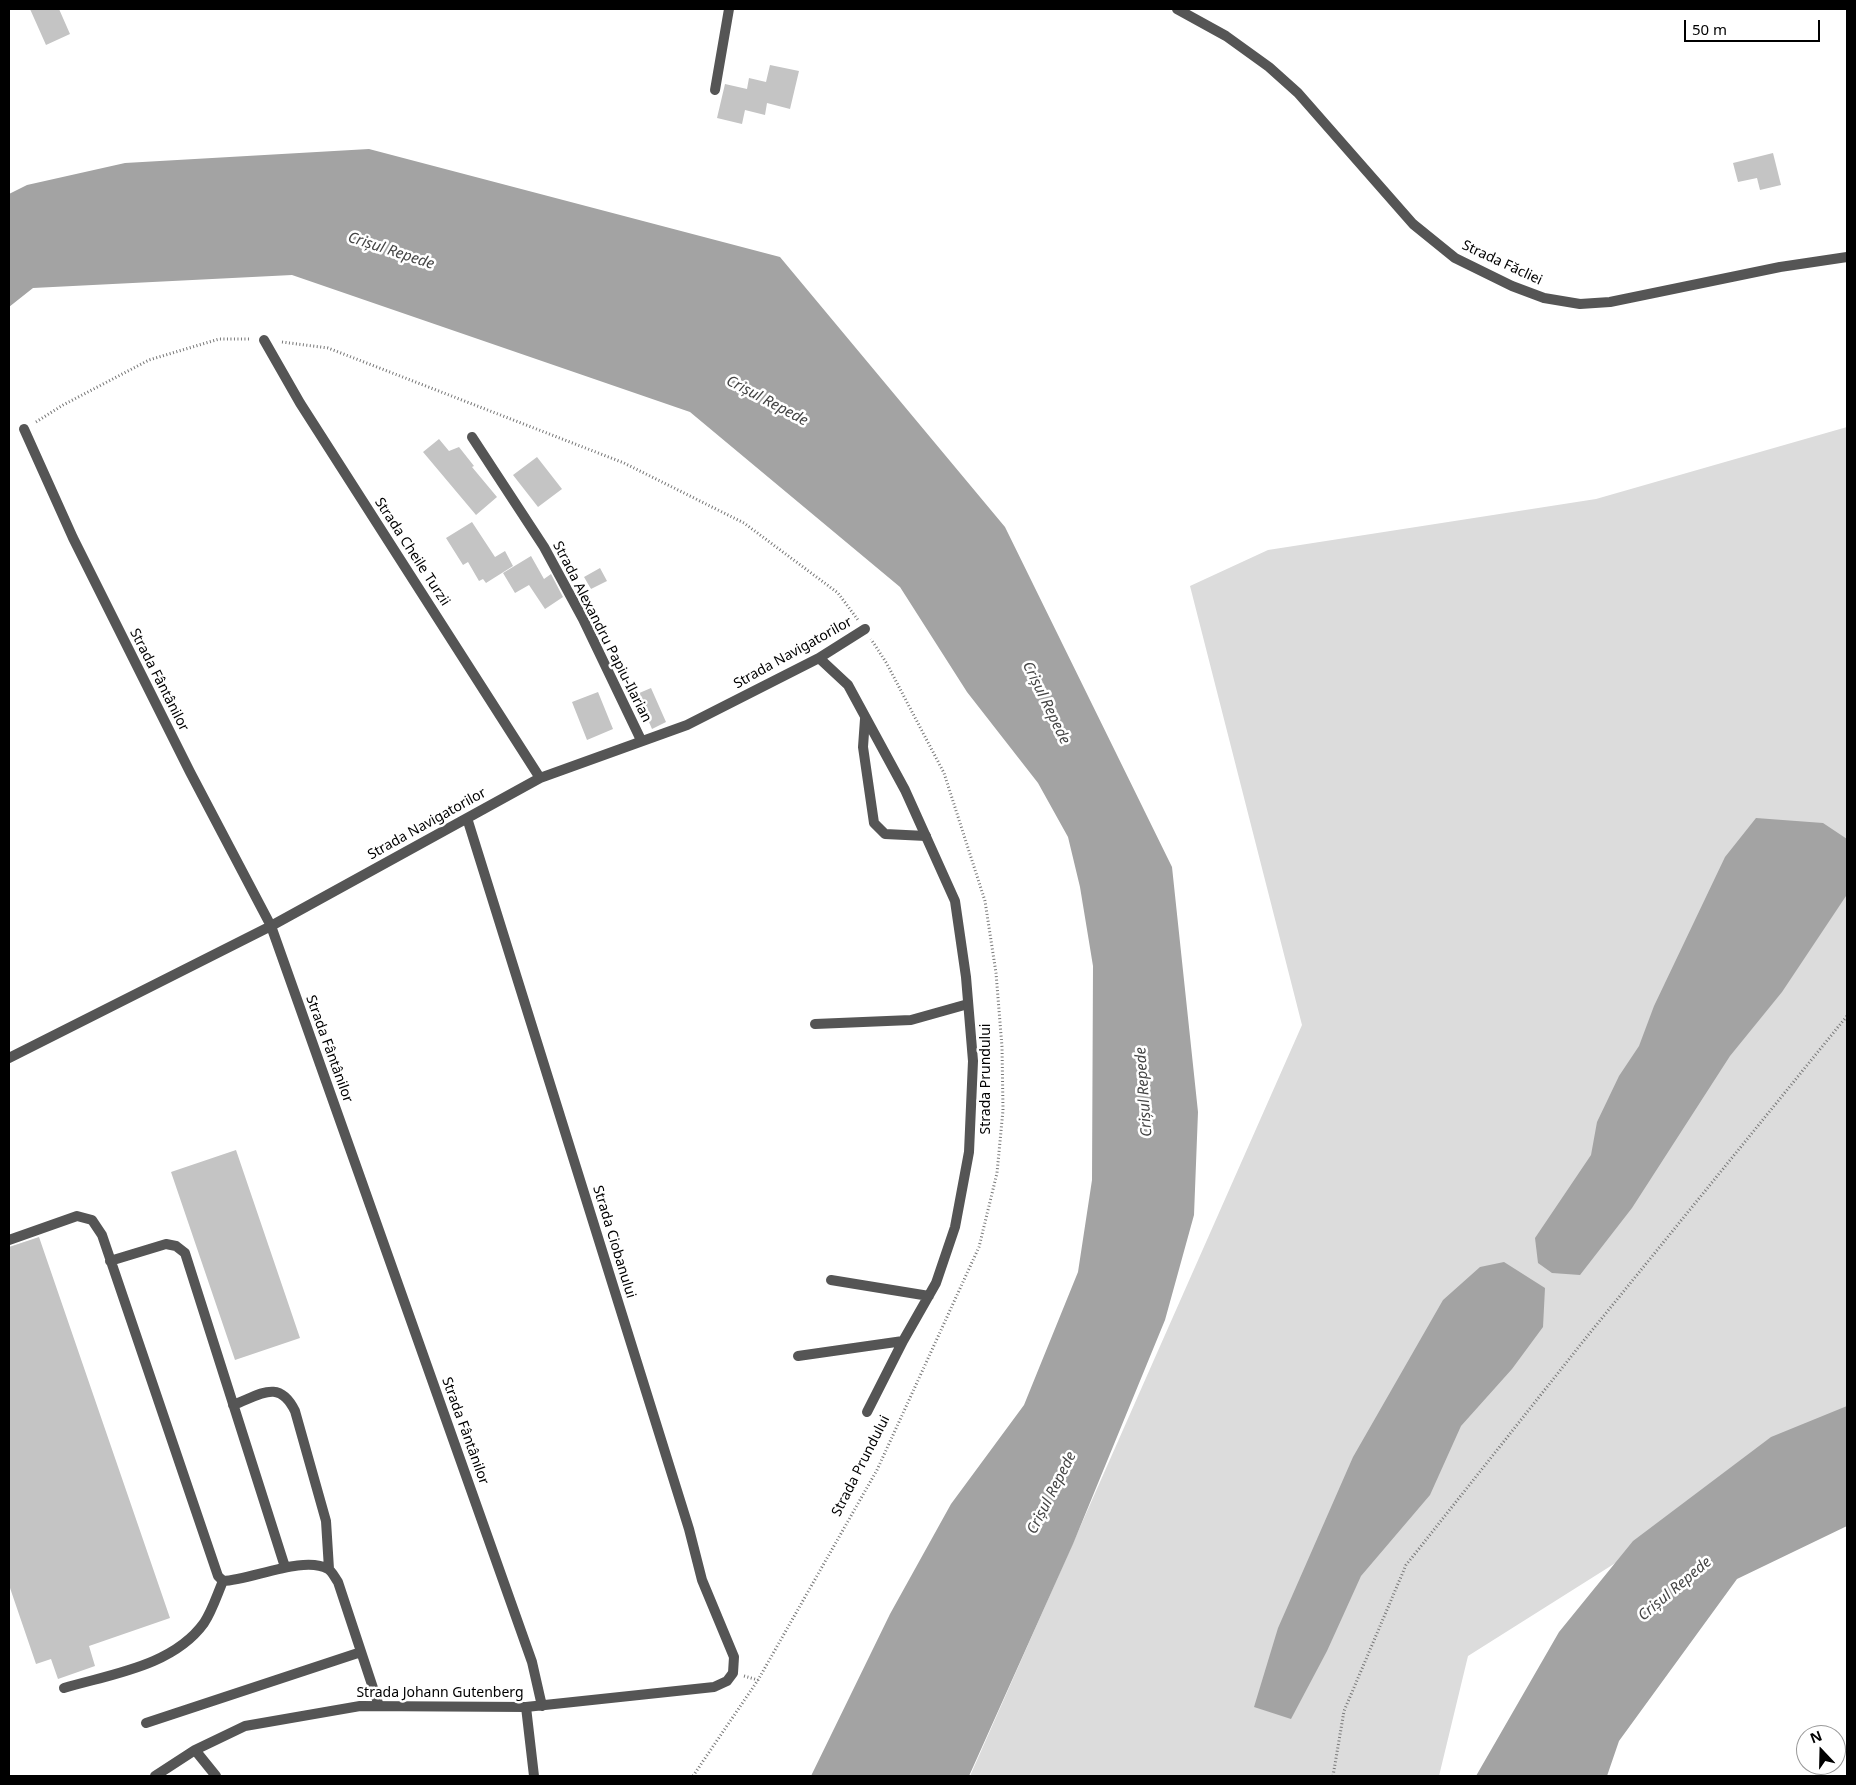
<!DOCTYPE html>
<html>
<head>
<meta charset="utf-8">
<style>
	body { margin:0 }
	#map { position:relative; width:1856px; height:1785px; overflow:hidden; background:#fff; font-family:"Noto Sans",sans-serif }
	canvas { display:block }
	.frame { position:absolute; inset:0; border:10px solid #000; pointer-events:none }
	.north { position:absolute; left:1796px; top:1725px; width:50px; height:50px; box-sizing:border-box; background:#fff; border:1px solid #999; border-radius:50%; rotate:339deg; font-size:14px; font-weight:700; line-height:20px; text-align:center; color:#000 }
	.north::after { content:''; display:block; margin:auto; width:18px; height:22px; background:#000; clip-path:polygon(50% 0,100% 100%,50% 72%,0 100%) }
	.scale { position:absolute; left:1684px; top:20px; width:136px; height:22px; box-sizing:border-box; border:2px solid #000; border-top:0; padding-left:6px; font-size:15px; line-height:18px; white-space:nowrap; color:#000; -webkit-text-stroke:4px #fff; paint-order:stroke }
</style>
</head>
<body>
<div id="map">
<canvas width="1856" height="1785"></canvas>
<div class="frame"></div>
<div class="north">N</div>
<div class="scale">50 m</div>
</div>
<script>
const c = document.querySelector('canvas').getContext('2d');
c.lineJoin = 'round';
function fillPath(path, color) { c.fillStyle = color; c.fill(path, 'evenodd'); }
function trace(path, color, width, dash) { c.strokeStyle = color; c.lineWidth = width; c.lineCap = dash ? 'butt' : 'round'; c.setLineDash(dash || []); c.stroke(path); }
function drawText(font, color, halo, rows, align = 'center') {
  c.font = font + ' "Noto Sans",sans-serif'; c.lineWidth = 5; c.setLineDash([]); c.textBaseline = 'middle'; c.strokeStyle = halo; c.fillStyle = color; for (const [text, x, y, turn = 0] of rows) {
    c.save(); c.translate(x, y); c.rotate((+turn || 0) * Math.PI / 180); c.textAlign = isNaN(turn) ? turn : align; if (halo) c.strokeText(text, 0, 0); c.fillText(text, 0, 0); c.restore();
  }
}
fillPath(new Path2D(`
	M 1847,427 L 1847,1417 L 1468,1656 L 1439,1776 L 970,1776 L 1302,1025 L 1190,586 L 1268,550 L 1596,499 Z`), '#dcdcdc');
fillPath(new Path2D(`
	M 369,149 L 780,257 L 1005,527 L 1172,867 L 1198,1112 L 1194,1215 L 1165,1320 L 1073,1544 L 969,1776 L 811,1776 L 890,1614 L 951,1504 L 1024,1405 L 1078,1272 L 1092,1180 L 1093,966 L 1080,887 L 1068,837 L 1038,783 L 967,692 L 900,587 L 690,412 L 292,275 L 33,288 L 9,307 L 9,194 L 27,185 L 125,163 Z
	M 1756,818 L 1823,823 L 1847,839 L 1846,896 L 1782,992 L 1730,1056 L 1632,1208 L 1580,1275 L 1552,1273 L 1538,1263 L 1535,1238 L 1591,1155 L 1597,1122 L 1619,1076 L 1639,1046 L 1654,1006 L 1725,857 Z
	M 1504,1262 L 1545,1288 L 1543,1327 L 1512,1369 L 1461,1426 L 1430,1495 L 1361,1576 L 1327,1651 L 1291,1719 L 1254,1707 L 1278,1628 L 1353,1457 L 1443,1300 L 1480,1267 Z
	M 1847,1406 L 1847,1526 L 1737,1579 L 1619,1741 L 1607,1776 L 1476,1776 L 1559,1632 L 1633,1541 L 1771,1437 Z`), '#a3a3a3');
fillPath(new Path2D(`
	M 30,9 L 59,9 L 70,34 L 46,45 Z
	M 770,65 L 799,71 L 790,109 L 767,103 L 765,115 L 745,110 L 742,124 L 717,118 L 725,84 L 747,89 L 749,78 L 766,82 Z
	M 1773,153 L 1781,185 L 1760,190 L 1757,178 L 1738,182 L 1733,163 Z
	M 439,439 L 449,451 L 459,447 L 474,466 L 472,467 L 497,497 L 476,515 L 423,452 Z
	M 537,457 L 562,489 L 538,507 L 513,475 Z
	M 472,522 L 495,557 L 505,551 L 513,566 L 486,583 L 483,579 L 479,581 L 468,562 L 463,565 L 446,538 Z
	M 531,556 L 544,579 L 551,574 L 563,597 L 545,609 L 529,585 L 515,593 L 503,573 Z
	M 600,568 L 607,581 L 591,589 L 584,577 Z
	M 651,688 L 666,722 L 652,729 L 637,694 Z
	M 598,692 L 613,729 L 587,740 L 572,702 Z
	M 236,1150 L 300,1338 L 235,1360 L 171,1172 Z
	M 39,1237 L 170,1618 L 89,1646 L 95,1666 L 58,1679 L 51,1659 L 36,1664 L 9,1585 L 9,1247 Z`), '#c4c4c4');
trace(new Path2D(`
	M 282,342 L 328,348 L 624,463 L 744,523 L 838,593 L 858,620
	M 36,422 L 63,405 L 149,360 L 219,339 L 251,339
	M 744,1676 L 758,1680
	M 693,1776 L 758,1680 L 877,1470 L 979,1247 L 997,1173 L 1003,1110 L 1002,1047 L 996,973 L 985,901 L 944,773 L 887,664 L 871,639
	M 1333,1776 L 1344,1711 L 1406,1565 L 1585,1339 L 1847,1016`), '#777', 3, [1, 2.5]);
trace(new Path2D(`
	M 715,90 L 729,9
	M 865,719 L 863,747 L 874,823 L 885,834 L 926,836
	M 815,1024 L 911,1020 L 968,1004
	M 9,1240 L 77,1216 L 92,1220 L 102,1235 L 218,1576 L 223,1581 C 251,1580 304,1555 328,1569 C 332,1571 335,1578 338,1582 L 379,1706
	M 110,1261 L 166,1244 L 176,1246 L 185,1253 L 285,1567
	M 233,1405 C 260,1395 279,1378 295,1411 L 326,1521 L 329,1569
	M 64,1688 C 111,1674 173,1666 204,1623 C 212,1611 217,1595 223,1581
	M 146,1723 L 361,1652`), '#555', 10);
trace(new Path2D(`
	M 264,340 L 300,403 L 540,778
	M 24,429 L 73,538 L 190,772 L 271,926 L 532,1662 L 542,1706
	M 472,437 L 544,547 L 583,619 L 641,740
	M 819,658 L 848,685 L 905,790 L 955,901 L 966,977 L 973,1061 L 969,1152 L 955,1227 L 936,1283 L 903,1341 L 867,1412
	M 9,1058 L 271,926 L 540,778 L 687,725 L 819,658 L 865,629
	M 831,1280 L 929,1296
	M 798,1356 L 903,1341
	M 526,1707 L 534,1776
	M 195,1750 L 216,1776
	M 155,1776 L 195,1750 L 245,1726 L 360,1706 L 526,1707 L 714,1687 L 727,1681 L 733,1673 L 734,1657 L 702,1580 L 689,1529 L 467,818`), '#555', 10);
trace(new Path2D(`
	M 1177,9 L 1226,36 L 1269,67 L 1298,93 L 1413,224 L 1455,258 L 1512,286 L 1544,298 L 1580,304 L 1610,302 L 1780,267 L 1847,257`), '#555', 10);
drawText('14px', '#000', '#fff', [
	["Strada Făcliei",1502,263,25],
	["Strada Cheile Turzii",412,552,57],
	["Strada Alexandru Papiu-Ilarian",602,632,63],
	["Strada Navigatorilor",793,653,-29],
	["Strada Fântânilor",159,680,63],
	["Strada Navigatorilor",427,824,-29],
	["Strada Fântânilor",329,1049,70],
	["Strada Prundului",986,1079,-90],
	["Strada Ciobanului",614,1242,73],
	["Strada Fântânilor",465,1431,70],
	["Strada Prundului",861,1466,-63],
	["Strada Johann Gutenberg",440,1693]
]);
drawText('italic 15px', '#444', '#fff', [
	["Crișul Repede",391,251,18],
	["Crișul Repede",767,401,28],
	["Crișul Repede",1046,703,64],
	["Crișul Repede",1144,1092,-94],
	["Crișul Repede",1052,1493,-63],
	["Crișul Repede",1675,1589,-40]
]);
</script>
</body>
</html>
